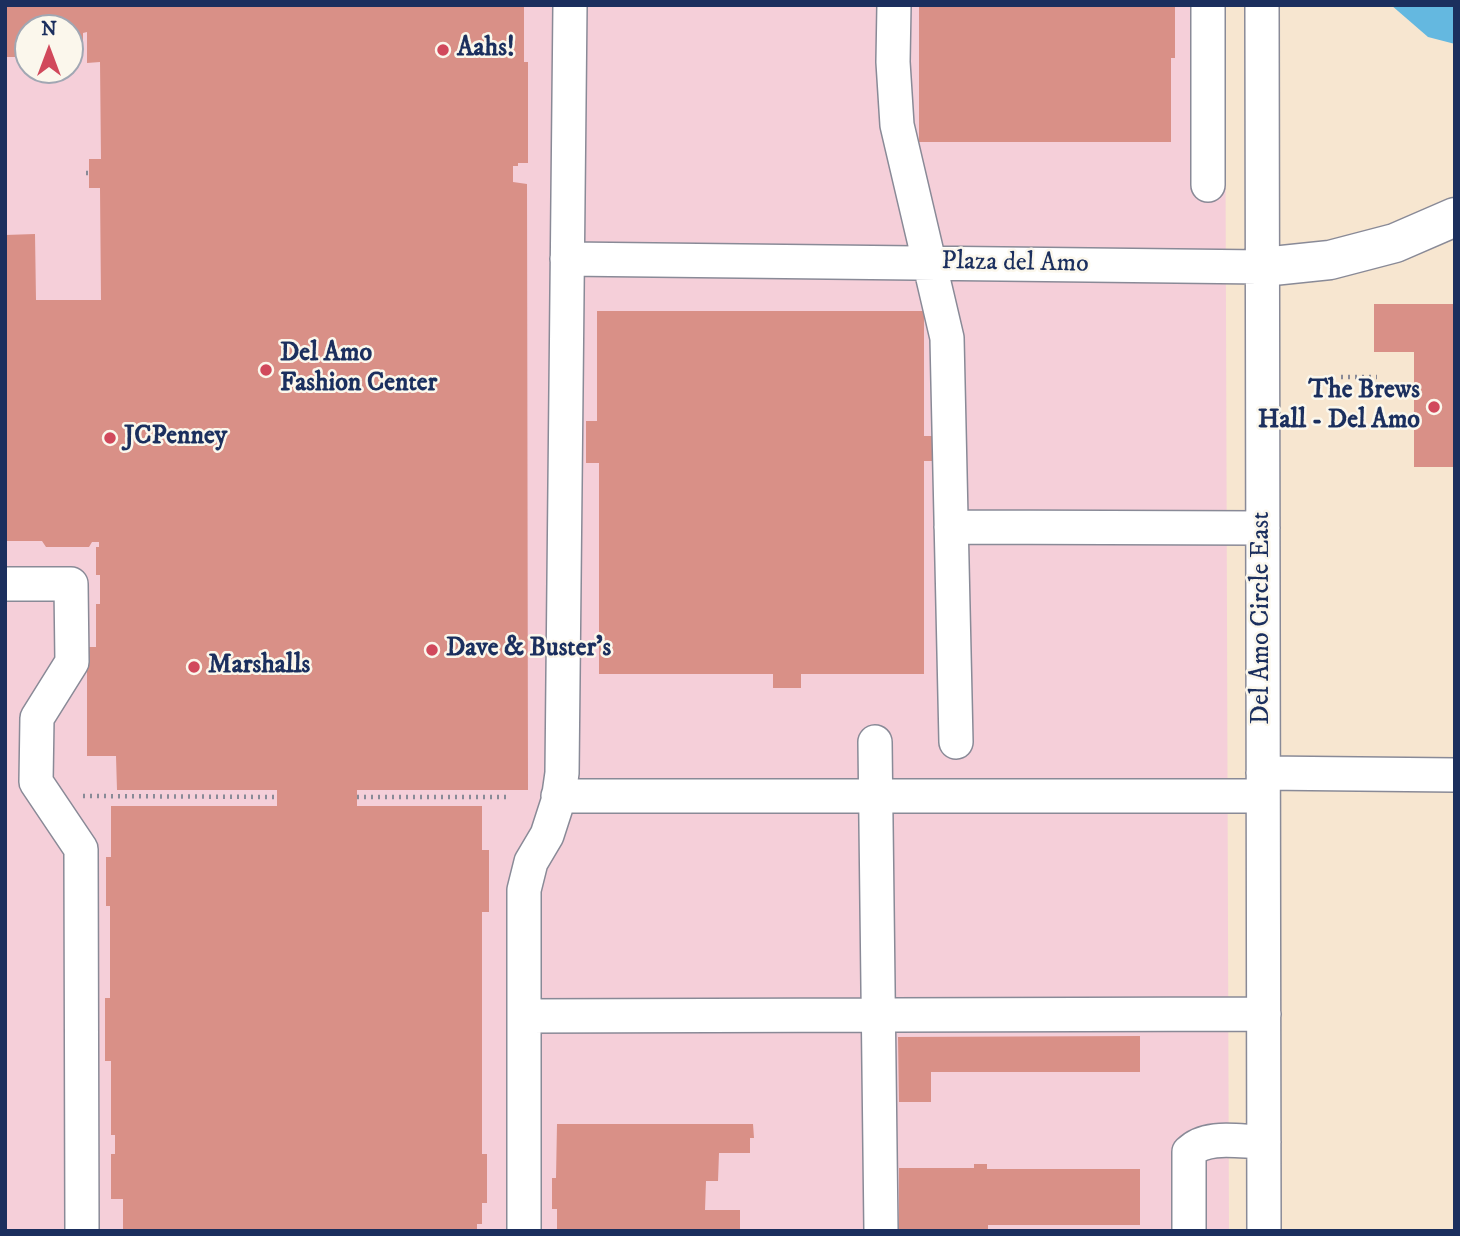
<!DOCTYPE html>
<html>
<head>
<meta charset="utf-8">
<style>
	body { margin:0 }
	#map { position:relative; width:1460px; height:1236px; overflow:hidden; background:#f7e6d0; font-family:"IM FELL DW Pica",serif }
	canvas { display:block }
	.frame { position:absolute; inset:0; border:7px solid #1b2f5e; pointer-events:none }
	.north { position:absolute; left:14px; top:14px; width:70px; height:70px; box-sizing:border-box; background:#fbf7ec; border:2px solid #a1a7b3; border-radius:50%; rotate:0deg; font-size:19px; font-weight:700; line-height:28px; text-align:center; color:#1b2f5e }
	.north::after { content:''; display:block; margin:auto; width:24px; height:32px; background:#d1495b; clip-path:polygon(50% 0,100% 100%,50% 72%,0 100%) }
</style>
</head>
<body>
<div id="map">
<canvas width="1460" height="1236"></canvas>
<div class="frame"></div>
<div class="north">N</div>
</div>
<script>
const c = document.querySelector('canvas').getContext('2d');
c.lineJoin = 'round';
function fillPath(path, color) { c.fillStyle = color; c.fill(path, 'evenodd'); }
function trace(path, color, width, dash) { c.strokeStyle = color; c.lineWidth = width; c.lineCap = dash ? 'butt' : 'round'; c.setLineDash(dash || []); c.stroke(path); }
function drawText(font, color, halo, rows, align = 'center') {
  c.font = font + ' "IM FELL DW Pica",serif'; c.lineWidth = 5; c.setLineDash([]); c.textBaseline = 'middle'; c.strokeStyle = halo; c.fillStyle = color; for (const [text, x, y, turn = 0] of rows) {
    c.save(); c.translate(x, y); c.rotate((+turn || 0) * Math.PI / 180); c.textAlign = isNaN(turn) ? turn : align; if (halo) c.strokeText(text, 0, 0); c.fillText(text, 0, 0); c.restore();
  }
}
fillPath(new Path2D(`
	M 5,5 L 1225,5 L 1229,1231 L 5,1231 ZM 28,28 L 70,28 L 70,70 L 28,70 Z`), '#f5cfd9');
fillPath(new Path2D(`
	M 1391,5 L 1455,5 L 1455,44 L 1428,37 Z`), '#64b8e0');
fillPath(new Path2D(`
	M 5,5 L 524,5 L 524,62 L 528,62 L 528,163 L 518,163 L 518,166 L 513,166 L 513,182 L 527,184 L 528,790 L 357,790 L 357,806 L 482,806 L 482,850 L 489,850 L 489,912 L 482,912 L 482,1154 L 487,1154 L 487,1203 L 482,1203 L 482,1224 L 477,1224 L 477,1231 L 123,1231 L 123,1199 L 111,1199 L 111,1154 L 115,1154 L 115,1135 L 111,1135 L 111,1061 L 105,1061 L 105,998 L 110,998 L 110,906 L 106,906 L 106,857 L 111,857 L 111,806 L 277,806 L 277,790 L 117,790 L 116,756 L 87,756 L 87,647 L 96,647 L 96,604 L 100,604 L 100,575 L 96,575 L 96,547 L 99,547 L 99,542 L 92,542 L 89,547 L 46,547 L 42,541 L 5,541 L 5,235 L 35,234 L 36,300 L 101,300 L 100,188 L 89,188 L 89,159 L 101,159 L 100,62 L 87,63 L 87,32 L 83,33 L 83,57 L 70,57 L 70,28 L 28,28 L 28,57 L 5,57 Z
	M 919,5 L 1175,5 L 1175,58 L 1171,58 L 1171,142 L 919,142 Z
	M 1374,304 L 1455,304 L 1455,467 L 1414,467 L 1414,352 L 1374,352 Z
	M 597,311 L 924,311 L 924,436 L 935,436 L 935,461 L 924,461 L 924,674 L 801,674 L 801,688 L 773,688 L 773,674 L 599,674 L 599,463 L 586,463 L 586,421 L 597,421 Z
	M 1140,1036 L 1140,1072 L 931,1072 L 931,1102 L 899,1102 L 898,1037 Z
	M 557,1124 L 753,1124 L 754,1138 L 750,1138 L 750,1153 L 719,1153 L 718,1181 L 706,1181 L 705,1210 L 740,1210 L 740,1231 L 557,1231 L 557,1209 L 552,1209 L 552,1178 L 556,1178 Z
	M 974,1164 L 987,1164 L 987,1169 L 1140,1169 L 1140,1225 L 988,1225 L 988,1231 L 899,1231 L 899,1168 L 974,1168 Z`), '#d99087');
const minor = new Path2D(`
	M 894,5 L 893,62 L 897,125 L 947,338 L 956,742
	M 1208,5 L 1208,185
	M 1262,5 L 1264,1231
	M 567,259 L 1263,267
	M 951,527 L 1263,528
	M 5,584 L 71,584 L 72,662 L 37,718 L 36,782 L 81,849 L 82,1231
	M 875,742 L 881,1231
	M 1263,773 L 1455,775
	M 558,796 L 1263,796
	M 524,1016 L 1264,1014
	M 524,1231 L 524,890 L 531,862 L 547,835 L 558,801 L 562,773 L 570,5
	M 1189,1231 L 1189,1152 C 1207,1134 1240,1142 1264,1142`);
const major = new Path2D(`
	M 1263,267 L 1330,260 L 1395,243 L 1455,217`);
trace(minor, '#898a97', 36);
trace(major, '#898a97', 41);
trace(new Path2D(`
	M 86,173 L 89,173
	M 1341,377 L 1377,377
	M 83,796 L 277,797
	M 357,797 L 510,797`), '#898a97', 4.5, [2, 5]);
trace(minor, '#fff', 33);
trace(major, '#fff', 38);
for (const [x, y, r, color] of [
	[443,50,7,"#d1495b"],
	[266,370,7,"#d1495b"],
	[1434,407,7,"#d1495b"],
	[110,438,7,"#d1495b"],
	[432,650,7,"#d1495b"],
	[194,667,7,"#d1495b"]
]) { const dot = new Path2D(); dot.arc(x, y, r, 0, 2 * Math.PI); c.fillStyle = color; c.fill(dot); trace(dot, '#fbf7ec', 2.5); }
drawText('bold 26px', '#1b2f5e', '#fbf7ec', [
	["Aahs!",457,50],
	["Del Amo",280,355],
	["Fashion Center",280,385],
	["The Brews",1420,392,"right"],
	["Hall - Del Amo",1420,422,"right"],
	["JCPenney",124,438],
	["Dave & Buster's",446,650],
	["Marshalls",208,667]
], 'left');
drawText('26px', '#1b2f5e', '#fbf7ec', [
	["Plaza del Amo",1015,264,1],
	["Del Amo Circle East",1263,618,-90]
]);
</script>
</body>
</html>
